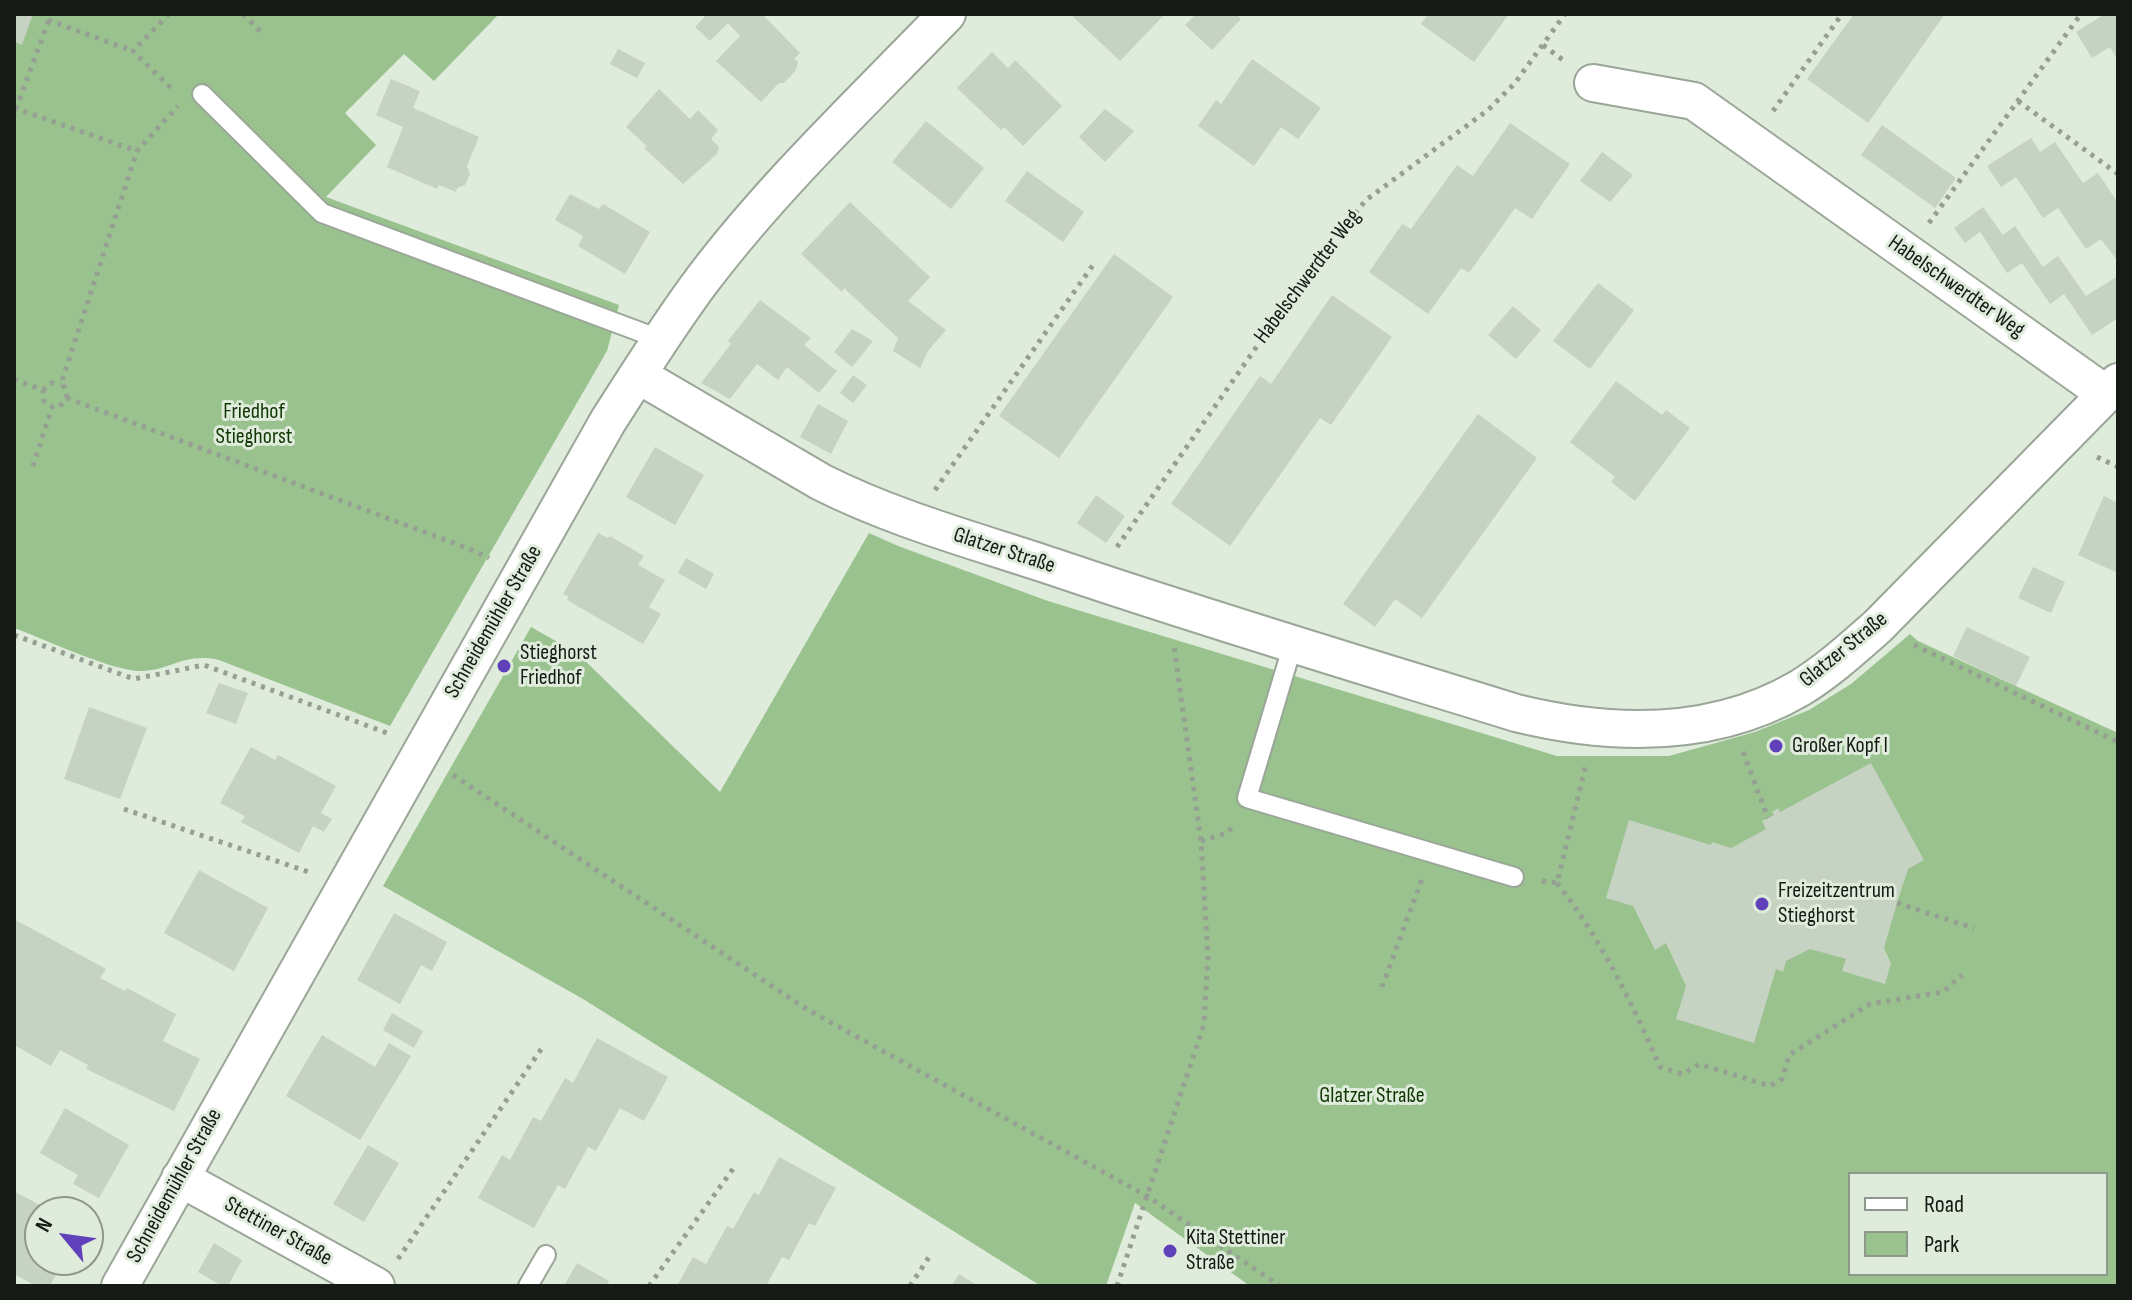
<!DOCTYPE html>
<html>
<head>
<meta charset="utf-8">
<style>
	body { margin:0 }
	#map { position:relative; width:2132px; height:1300px; overflow:hidden; background:#dfecdb; font-family:"Sofia Sans Condensed",sans-serif }
	canvas { display:block }
	.frame { position:absolute; inset:0; border:16px solid #161a15; pointer-events:none }
	.legend { position:absolute; left:1848px; top:1172px; width:260px; height:104px; box-sizing:border-box; background:#dfecdb; border:2px solid #8f988c; margin:0; padding:10px 14px; list-style:none; font-size:24px; color:#161a15 }
	.legend li { display:flex; align-items:center; gap:16px; height:40px }
	.legend b { width:40px; border:2px solid #8f988c }
	.north { position:absolute; left:24px; top:1196px; width:80px; height:80px; box-sizing:border-box; background:#dfecdb; border:2px solid #8f988c; border-radius:50%; rotate:299deg; font-size:22px; font-weight:700; line-height:32px; text-align:center; color:#161a15 }
	.north::after { content:''; display:block; margin:auto; width:28px; height:36px; background:#5f42ba; clip-path:polygon(50% 0,100% 100%,50% 72%,0 100%) }
</style>
</head>
<body>
<div id="map">
<canvas width="2132" height="1300"></canvas>
<div class="frame"></div>
<ul class="legend">
<li><b style="height:10px;background:#fff"></b>Road</li>
<li><b style="height:22px;background:#99c28e"></b>Park</li>
</ul>
<div class="north">N</div>
</div>
<script>
const c = document.querySelector('canvas').getContext('2d');
c.lineJoin = 'round';
function fillPath(path, color) { c.fillStyle = color; c.fill(path, 'evenodd'); }
function trace(path, color, width, dash) { c.strokeStyle = color; c.lineWidth = width; c.lineCap = dash ? 'butt' : 'round'; c.setLineDash(dash || []); c.stroke(path); }
function drawText(font, color, halo, rows, align = 'center') {
  c.font = font + ' "Sofia Sans Condensed",sans-serif'; c.lineWidth = 6; c.setLineDash([]); c.textBaseline = 'middle'; c.strokeStyle = halo; c.fillStyle = color; for (const [text, x, y, turn = 0] of rows) {
    c.save(); c.translate(x, y); c.rotate((+turn || 0) * Math.PI / 180); c.textAlign = isNaN(turn) ? turn : align; if (halo) c.strokeText(text, 0, 0); c.fillText(text, 0, 0); c.restore();
  }
}
fillPath(new Path2D(`
	M 14,14 L 499,14 L 434,81 L 404,54 L 345,113 L 376,145 L 326,197 L 619,305 L 607,351 L 390,726 L 219,660 C 183,652 169,672 139,671 C 109,670 45,639 14,628 Z
	M 869,533 L 898,546 L 1048,601 L 1557,756 L 1669,756 L 1755,732 L 1809,710 L 1851,684 L 1910,634 L 1918,641 L 2118,733 L 2118,1286 L 1250,1286 L 1135,1203 L 1106,1286 L 1041,1286 L 583,999 L 383,886 L 531,627 L 577,653 L 720,792 ZM 1850,1174 L 2106,1174 L 2106,1274 L 1850,1274 Z`), '#99c28e');
fillPath(new Path2D(`
	M 14,14 L 33,14 L 22,45 L 14,42 Z
	M 707,14 L 762,14 L 800,53 L 794,59 L 798,62 L 796,70 L 784,83 L 779,83 L 761,102 L 716,61 L 740,36 L 728,23 L 710,41 L 695,27 Z
	M 1070,14 L 1165,14 L 1120,61 Z
	M 1196,14 L 1236,14 L 1241,19 L 1212,50 L 1185,25 Z
	M 1428,14 L 1509,14 L 1474,62 L 1421,24 Z
	M 1854,14 L 1945,14 L 1868,123 L 1807,79 Z
	M 2105,14 L 2118,14 L 2118,61 L 2110,47 L 2092,58 L 2076,32 Z
	M 618,49 L 645,63 L 637,78 L 610,64 Z
	M 992,52 L 1008,68 L 1015,60 L 1062,106 L 1023,146 L 1004,127 L 1001,130 L 957,88 Z
	M 1252,59 L 1321,108 L 1298,139 L 1281,127 L 1254,166 L 1198,126 L 1216,100 L 1221,104 Z
	M 391,79 L 420,91 L 413,108 L 479,137 L 467,166 L 470,174 L 465,185 L 457,188 L 456,192 L 439,185 L 437,189 L 387,167 L 403,127 L 376,115 Z
	M 659,89 L 690,119 L 698,110 L 718,130 L 711,139 L 719,147 L 717,154 L 683,184 L 644,148 L 647,146 L 626,127 Z
	M 1105,109 L 1134,131 L 1105,162 L 1079,137 Z
	M 926,121 L 984,168 L 951,209 L 892,162 Z
	M 1510,123 L 1570,164 L 1532,219 L 1515,208 L 1469,273 L 1461,268 L 1428,314 L 1369,272 L 1402,224 L 1411,229 L 1457,165 L 1473,176 Z
	M 1882,125 L 1956,178 L 1935,208 L 1861,155 Z
	M 2031,138 L 2040,152 L 2055,142 L 2083,183 L 2098,173 L 2118,203 L 2118,258 L 2116,259 L 2101,239 L 2086,249 L 2058,208 L 2043,218 L 2016,177 L 2001,187 L 1987,166 Z
	M 1602,152 L 1633,175 L 1610,202 L 1580,181 Z
	M 1027,171 L 1084,212 L 1063,242 L 1005,201 Z
	M 570,194 L 599,209 L 603,204 L 650,232 L 625,274 L 578,246 L 583,236 L 555,220 Z
	M 850,202 L 930,277 L 908,301 L 946,330 L 928,351 L 920,368 L 893,351 L 898,338 L 844,288 L 842,292 L 801,254 Z
	M 1983,207 L 2003,235 L 2015,226 L 2043,267 L 2058,256 L 2086,296 L 2118,276 L 2118,318 L 2092,335 L 2064,294 L 2050,304 L 2022,263 L 2007,273 L 1980,232 L 1965,243 L 1954,228 Z
	M 1114,254 L 1173,297 L 1059,458 L 999,416 Z
	M 1598,283 L 1634,310 L 1590,369 L 1553,341 Z
	M 1332,295 L 1392,337 L 1331,425 L 1320,418 L 1230,546 L 1171,504 L 1260,376 L 1271,384 Z
	M 760,300 L 811,338 L 804,345 L 837,371 L 819,393 L 787,367 L 778,380 L 757,364 L 730,399 L 701,383 L 731,344 L 728,341 Z
	M 1513,306 L 1541,330 L 1516,359 L 1488,335 Z
	M 852,329 L 873,341 L 852,367 L 834,352 Z
	M 853,375 L 867,385 L 853,403 L 840,393 Z
	M 1616,381 L 1662,415 L 1666,410 L 1690,428 L 1635,501 L 1611,482 L 1615,477 L 1570,442 Z
	M 818,404 L 848,421 L 831,454 L 800,437 Z
	M 1478,414 L 1537,458 L 1422,618 L 1395,599 L 1375,627 L 1343,604 Z
	M 655,447 L 704,475 L 675,525 L 626,497 Z
	M 1096,495 L 1125,516 L 1106,543 L 1077,523 Z
	M 2104,496 L 2118,503 L 2118,573 L 2078,555 Z
	M 598,533 L 608,538 L 610,536 L 644,556 L 638,565 L 665,580 L 649,607 L 661,614 L 643,644 L 567,600 L 569,597 L 563,594 Z
	M 686,558 L 714,574 L 706,589 L 678,573 Z
	M 2033,567 L 2065,582 L 2051,613 L 2018,598 Z
	M 1967,627 L 2030,657 L 2016,686 L 1953,656 Z
	M 219,683 L 248,693 L 236,724 L 206,713 Z
	M 89,707 L 147,728 L 120,799 L 64,779 Z
	M 251,747 L 275,760 L 278,755 L 336,786 L 321,813 L 332,819 L 324,832 L 313,826 L 299,853 L 241,822 L 245,816 L 220,803 Z
	M 1871,763 L 1924,860 L 1908,869 L 1897,903 L 1884,948 L 1891,963 L 1885,984 L 1842,971 L 1846,959 L 1810,949 L 1786,961 L 1783,972 L 1776,969 L 1754,1043 L 1676,1019 L 1686,986 L 1666,943 L 1655,950 L 1633,906 L 1606,898 L 1629,820 L 1711,845 L 1712,842 L 1731,848 L 1766,829 L 1762,821 L 1774,815 L 1772,812 L 1778,808 L 1780,812 Z
	M 199,870 L 268,908 L 234,971 L 164,933 Z
	M 394,913 L 447,942 L 432,971 L 421,965 L 400,1004 L 357,980 Z
	M 14,919 L 106,969 L 100,978 L 125,991 L 127,988 L 176,1014 L 163,1041 L 200,1059 L 174,1111 L 86,1069 L 88,1065 L 60,1050 L 51,1066 L 14,1045 Z
	M 392,1013 L 423,1031 L 414,1048 L 383,1030 Z
	M 322,1035 L 375,1067 L 389,1043 L 411,1056 L 360,1140 L 286,1096 Z
	M 597,1038 L 668,1077 L 644,1121 L 620,1108 L 596,1151 L 588,1147 L 565,1189 L 558,1185 L 534,1228 L 478,1198 L 502,1155 L 510,1160 L 533,1117 L 541,1121 L 565,1078 L 573,1083 Z
	M 65,1108 L 129,1145 L 99,1198 L 73,1184 L 78,1175 L 40,1153 Z
	M 368,1145 L 399,1163 L 364,1222 L 333,1204 Z
	M 779,1157 L 836,1188 L 815,1226 L 809,1223 L 789,1260 L 782,1257 L 766,1286 L 677,1286 L 693,1257 L 706,1264 L 727,1226 L 733,1229 L 754,1192 L 759,1195 Z
	M 14,1191 L 52,1212 L 40,1212 L 40,1260 L 64,1260 L 50,1286 L 36,1286 L 14,1274 Z
	M 214,1243 L 242,1260 L 228,1286 L 222,1286 L 198,1272 Z
	M 577,1263 L 609,1281 L 606,1286 L 564,1286 Z
	M 959,1274 L 978,1286 L 951,1286 Z`), '#c6d2c2');
const lane = new Path2D(`
	M 202,94 L 322,213 L 662,340
	M 1293,644 L 1247,798 L 1514,877
	M 528,1286 L 546,1255`);
const street = new Path2D(`
	M 1593,83 L 1694,101 L 2106,394
	M 638,375 L 821,482 C 894,519 976,541 1054,567 C 1207,619 1361,665 1516,713 C 1610,736 1713,739 1800,688 C 1828,671 1853,648 1877,627 L 2118,382
	M 180,1178 L 376,1286
	M 120,1286 L 608,421 C 639,373 669,324 703,279 C 775,184 864,100 947,14`);
trace(lane, '#9aa697', 22);
trace(street, '#9aa697', 40);
trace(new Path2D(`
	M 169,14 L 133,51 L 174,91
	M 243,14 L 262,33
	M 48,20 L 133,51
	M 1543,45 L 1563,60
	M 2018,101 L 2118,174
	M 14,108 L 137,151
	M 16,109 L 51,14
	M 1773,111 L 1842,14
	M 1929,223 L 2081,14
	M 14,379 L 43,390 L 44,401 L 52,407
	M 43,390 L 51,383 L 61,384
	M 67,398 L 467,548 L 489,558
	M 67,398 L 65,388 L 61,384 L 137,151 L 178,106
	M 2097,457 L 2118,467
	M 33,466 L 52,407 L 59,407 L 67,398
	M 935,490 L 1093,265
	M 1117,547 L 1317,260 L 1366,200 L 1488,110 L 1515,83 L 1565,14
	M 14,635 L 134,679 L 204,665 L 387,733
	M 1914,645 L 2118,742
	M 1743,752 L 1768,818
	M 453,775 L 808,1010 L 1147,1196 L 1280,1286
	M 124,809 L 309,872
	M 1201,841 L 1227,833 L 1235,824
	M 1542,881 L 1557,883 L 1586,764
	M 1557,883 C 1601,939 1632,1003 1660,1067 L 1683,1074 L 1699,1064 L 1770,1086 L 1782,1079 L 1789,1055 L 1870,1004 L 1943,992 L 1962,975
	M 1897,903 L 1974,928
	M 1382,987 L 1422,879
	M 398,1259 L 544,1045
	M 649,1286 L 735,1166
	M 910,1286 L 931,1254
	M 1117,1286 L 1204,1024 L 1208,957 L 1201,841 L 1174,646`), '#959f92', 5, [4, 6]);
trace(lane, '#fff', 18);
trace(street, '#fff', 36);
for (const [x, y, r, color] of [
	[504,666,8,"#5f42ba"],
	[1776,746,8,"#5f42ba"],
	[1762,904,8,"#5f42ba"],
	[1170,1251,8,"#5f42ba"]
]) { const dot = new Path2D(); dot.arc(x, y, r, 0, 2 * Math.PI); c.fillStyle = color; c.fill(dot); trace(dot, '#dfecdb', 3); }
drawText('22px', '#161a15', '#dfecdb', [
	["Habelschwerdter Weg",1308,277,-53],
	["Habelschwerdter Weg",1956,287,35],
	["Glatzer Straße",1004,551,18],
	["Schneidemühler Straße",494,622,-60],
	["Glatzer Straße",1844,650,-39],
	["Schneidemühler Straße",175,1186,-61],
	["Stettiner Straße",278,1232,29]
]);
drawText('22px', '#103703', '#dfecdb', [
	["Friedhof",254,412],
	["Stieghorst",254,437],
	["Glatzer Straße",1372,1096]
]);
drawText('22px', '#161a15', '#dfecdb', [
	["Stieghorst",520,653],
	["Friedhof",520,678],
	["Großer Kopf I",1792,746],
	["Freizeitzentrum",1778,891],
	["Stieghorst",1778,916],
	["Kita Stettiner",1186,1238],
	["Straße",1186,1263]
], 'left');
</script>
</body>
</html>
